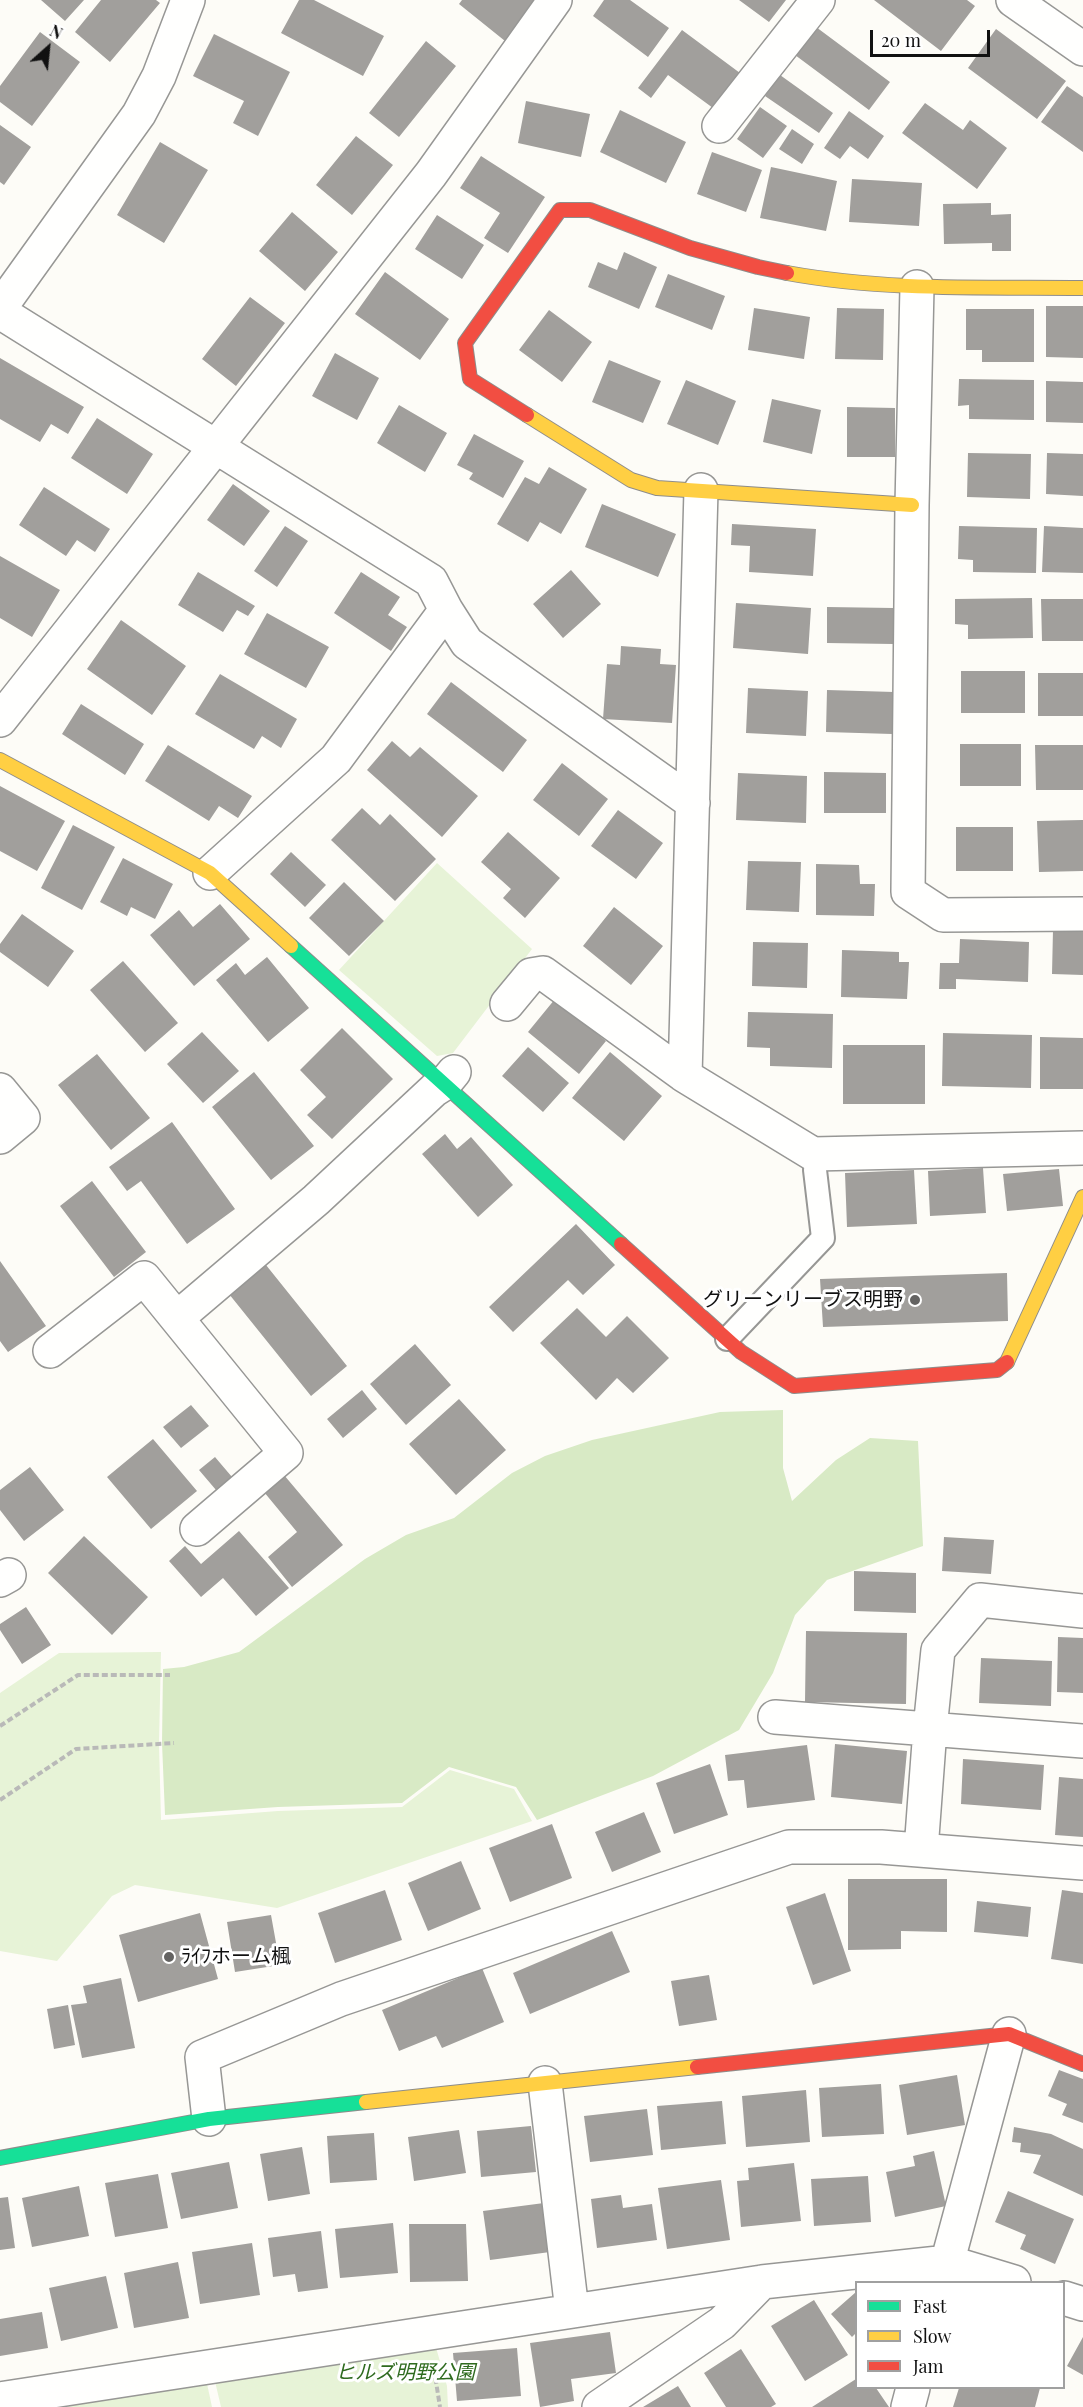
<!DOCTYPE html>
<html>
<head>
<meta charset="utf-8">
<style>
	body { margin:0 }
	#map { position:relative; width:1083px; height:2407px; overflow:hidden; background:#fdfcf7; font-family:"Playfair Display",serif }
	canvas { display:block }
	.legend { position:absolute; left:855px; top:2281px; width:210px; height:108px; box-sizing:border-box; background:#fff; border:2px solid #a0a0a0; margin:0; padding:8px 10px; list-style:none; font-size:18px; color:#111 }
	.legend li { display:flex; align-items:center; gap:12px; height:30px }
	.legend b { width:30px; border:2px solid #a0a0a0 }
	.north { position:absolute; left:18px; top:18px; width:60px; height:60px; -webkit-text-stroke:4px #fff; paint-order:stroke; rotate:27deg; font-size:16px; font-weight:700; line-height:24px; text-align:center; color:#111 }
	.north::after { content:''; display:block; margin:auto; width:21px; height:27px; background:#111; clip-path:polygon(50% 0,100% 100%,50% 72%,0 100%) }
	.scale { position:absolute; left:870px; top:30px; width:120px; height:27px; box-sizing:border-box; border:3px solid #111; border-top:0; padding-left:8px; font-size:18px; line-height:21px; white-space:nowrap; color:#111; -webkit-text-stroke:4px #fff; paint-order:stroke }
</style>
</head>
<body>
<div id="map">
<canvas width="1083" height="2407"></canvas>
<ul class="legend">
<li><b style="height:8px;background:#16e098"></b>Fast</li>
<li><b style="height:8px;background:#ffcf43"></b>Slow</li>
<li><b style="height:8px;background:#f24e42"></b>Jam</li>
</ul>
<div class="north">N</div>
<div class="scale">20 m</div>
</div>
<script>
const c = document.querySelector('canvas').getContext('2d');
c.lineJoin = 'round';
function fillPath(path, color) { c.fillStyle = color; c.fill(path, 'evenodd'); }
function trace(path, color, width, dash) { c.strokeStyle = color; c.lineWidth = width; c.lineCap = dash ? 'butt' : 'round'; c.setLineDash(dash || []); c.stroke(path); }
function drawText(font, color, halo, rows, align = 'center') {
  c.font = font + ' "Playfair Display","Noto Sans JP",serif'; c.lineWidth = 6; c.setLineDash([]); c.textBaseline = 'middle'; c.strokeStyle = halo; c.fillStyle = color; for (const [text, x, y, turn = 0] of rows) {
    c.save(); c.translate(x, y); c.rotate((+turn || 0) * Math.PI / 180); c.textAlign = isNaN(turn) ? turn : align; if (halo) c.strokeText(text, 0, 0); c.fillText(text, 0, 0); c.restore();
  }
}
fillPath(new Path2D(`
	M 437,863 L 532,949 L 453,1053 L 437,1056 L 339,970 Z
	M 161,1652 L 159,1744 L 161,1820 L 278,1811 L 402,1807 L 450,1770 L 514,1789 L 532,1821 L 277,1908 L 135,1885 L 112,1896 L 57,1961 L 0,1951 L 0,1693 L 59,1653 Z
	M 433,2337 L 447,2386 L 448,2407 L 221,2407 L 214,2377 Z
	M 206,2379 L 212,2407 L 60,2407 Z`), '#e7f3d7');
fillPath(new Path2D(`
	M 783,1410 L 783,1468 L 792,1501 L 836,1460 L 870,1438 L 918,1441 L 923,1546 L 827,1580 L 795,1615 L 773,1673 L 739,1730 L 653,1776 L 537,1820 L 516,1787 L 449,1767 L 402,1803 L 278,1807 L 165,1815 L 162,1743 L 163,1669 L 184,1667 L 239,1652 L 365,1559 L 406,1535 L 454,1518 L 512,1473 L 545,1456 L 592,1440 L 720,1412 Z`), '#d8eac5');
fillPath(new Path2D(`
	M 41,0 L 84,0 L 65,21 Z
	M 101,0 L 156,0 L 160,3 L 110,62 L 75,32 Z
	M 299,0 L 314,0 L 384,36 L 363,76 L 281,33 Z
	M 462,0 L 536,0 L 505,41 L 459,4 Z
	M 604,0 L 630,0 L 669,28 L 648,57 L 593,16 Z
	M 739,0 L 786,0 L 769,22 Z
	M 874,0 L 967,0 L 975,6 L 941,51 Z
	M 816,27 L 890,82 L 869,110 L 795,55 Z
	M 996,29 L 1066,81 L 1037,119 L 968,68 Z
	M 682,30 L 740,73 L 713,108 L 668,75 L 651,98 L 638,88 Z
	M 40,32 L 80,62 L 32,126 L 0,102 L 0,86 Z
	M 214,34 L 290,72 L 258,136 L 233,123 L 244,101 L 193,76 Z
	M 426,41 L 456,66 L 399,137 L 369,113 Z
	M 780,75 L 833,113 L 819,133 L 765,96 Z
	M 1067,86 L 1083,97 L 1083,152 L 1041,122 Z
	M 526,101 L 590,114 L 581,157 L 518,143 Z
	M 925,103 L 963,130 L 970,120 L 1007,148 L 977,189 L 902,133 Z
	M 760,107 L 787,126 L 763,158 L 737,139 Z
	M 620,110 L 686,142 L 666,183 L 600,152 Z
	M 849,111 L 884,136 L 868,159 L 850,146 L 840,159 L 824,148 Z
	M 0,125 L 31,147 L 4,185 L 0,182 Z
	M 792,129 L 814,144 L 802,164 L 779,149 Z
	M 356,136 L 393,165 L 352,215 L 316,185 Z
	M 160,142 L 208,170 L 164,243 L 117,215 Z
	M 712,152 L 762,170 L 746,212 L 697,194 Z
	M 481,156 L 545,197 L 508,253 L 484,238 L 500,213 L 460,188 Z
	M 771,167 L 837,181 L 826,231 L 760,218 Z
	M 852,179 L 922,183 L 919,226 L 849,222 Z
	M 991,203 L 991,215 L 1011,214 L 1011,251 L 992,251 L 992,243 L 944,244 L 943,204 Z
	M 292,212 L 338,252 L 305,291 L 259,251 Z
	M 437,215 L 484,245 L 462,279 L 415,249 Z
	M 624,252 L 657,267 L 639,309 L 588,287 L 598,262 L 617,270 Z
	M 385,272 L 449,319 L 420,360 L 355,314 Z
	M 668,274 L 725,296 L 712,330 L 655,307 Z
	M 250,297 L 285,323 L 236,386 L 202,359 Z
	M 1046,306 L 1083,306 L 1083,358 L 1046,357 Z
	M 754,308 L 810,317 L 804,359 L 748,350 Z
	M 837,308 L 884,309 L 883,360 L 835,359 Z
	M 966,309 L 1034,309 L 1034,362 L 982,362 L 982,350 L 966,350 Z
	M 549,310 L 592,342 L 562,382 L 519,350 Z
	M 335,353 L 379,378 L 357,420 L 312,396 Z
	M 0,358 L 84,407 L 68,434 L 51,424 L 40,442 L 0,419 Z
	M 609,360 L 661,381 L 643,423 L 592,402 Z
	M 959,379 L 1034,380 L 1034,420 L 969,419 L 969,405 L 958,406 Z
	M 686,380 L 736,401 L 718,445 L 667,424 Z
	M 1046,381 L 1083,382 L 1083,423 L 1046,422 Z
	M 772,399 L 821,410 L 812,454 L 763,442 Z
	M 399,405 L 447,433 L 425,472 L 377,443 Z
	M 847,407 L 895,408 L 895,457 L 847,457 Z
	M 97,418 L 153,454 L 127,494 L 71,458 Z
	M 474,434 L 524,461 L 503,498 L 469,479 L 473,473 L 457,465 Z
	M 968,453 L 1031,454 L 1030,499 L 967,497 Z
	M 1047,453 L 1083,454 L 1083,496 L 1046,494 Z
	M 549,467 L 587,489 L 561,534 L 540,522 L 528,542 L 497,524 L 525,477 L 539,484 Z
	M 233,484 L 270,511 L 244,546 L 207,520 Z
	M 44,487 L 110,529 L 95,552 L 77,540 L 66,556 L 19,525 Z
	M 602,504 L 676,534 L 658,577 L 585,547 Z
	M 732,524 L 816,529 L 813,576 L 749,572 L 750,546 L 731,545 Z
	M 285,526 L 308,541 L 277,587 L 254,571 Z
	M 959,526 L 1037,528 L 1036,573 L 973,572 L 973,560 L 958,559 Z
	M 1044,526 L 1083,528 L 1083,573 L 1042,572 Z
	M 0,556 L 60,590 L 32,637 L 0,618 Z
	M 571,570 L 601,604 L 563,638 L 533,604 Z
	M 198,572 L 255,606 L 248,616 L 237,610 L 223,632 L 178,605 Z
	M 361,572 L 400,597 L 388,615 L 407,627 L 391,651 L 334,613 Z
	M 1032,598 L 1033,638 L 968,639 L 968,625 L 955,624 L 955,599 Z
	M 1041,599 L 1083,599 L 1083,641 L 1042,641 Z
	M 736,603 L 811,608 L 808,654 L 733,648 Z
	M 827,607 L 893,608 L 893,644 L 827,643 Z
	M 267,613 L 329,647 L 306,688 L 244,654 Z
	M 121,620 L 186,666 L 152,715 L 87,669 Z
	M 621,646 L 661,649 L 660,664 L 676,665 L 672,723 L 603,719 L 607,664 L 620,665 Z
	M 961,671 L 1025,671 L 1025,713 L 961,713 Z
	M 1038,673 L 1083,673 L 1083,716 L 1038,716 Z
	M 220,674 L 297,719 L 281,748 L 262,736 L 254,749 L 195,714 Z
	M 451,682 L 527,740 L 503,772 L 427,714 Z
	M 748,688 L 808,691 L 806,736 L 746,733 Z
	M 827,690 L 894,692 L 892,734 L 826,732 Z
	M 81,704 L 144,744 L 125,775 L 62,734 Z
	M 392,741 L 410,757 L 420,747 L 478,796 L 442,837 L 367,770 Z
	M 960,744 L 1021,744 L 1021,786 L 960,786 Z
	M 168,745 L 252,796 L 238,818 L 219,806 L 209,821 L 145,781 Z
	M 1035,745 L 1083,745 L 1083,790 L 1036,790 Z
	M 562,763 L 608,799 L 579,836 L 533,800 Z
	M 824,772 L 886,773 L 886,813 L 824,813 Z
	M 738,773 L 807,776 L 806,823 L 736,820 Z
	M 0,786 L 65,821 L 37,871 L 0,851 Z
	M 362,808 L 380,825 L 390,814 L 436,859 L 395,901 L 331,840 Z
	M 618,810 L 663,843 L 636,879 L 591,846 Z
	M 1083,820 L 1083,871 L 1039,872 L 1037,821 Z
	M 73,825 L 115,847 L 82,910 L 41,888 Z
	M 956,827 L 1013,827 L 1013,871 L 956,871 Z
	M 508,832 L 560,878 L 525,918 L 503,898 L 511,889 L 481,862 Z
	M 291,852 L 326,885 L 305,907 L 270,874 Z
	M 123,858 L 173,884 L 155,919 L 131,907 L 127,916 L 100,902 Z
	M 748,861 L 801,862 L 799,912 L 746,910 Z
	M 816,864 L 859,865 L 860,884 L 875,884 L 874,916 L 816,915 Z
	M 344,882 L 384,921 L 349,956 L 309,918 Z
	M 220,904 L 250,939 L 194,986 L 150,935 L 179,910 L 193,927 Z
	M 614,907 L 663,946 L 631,985 L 583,946 Z
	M 22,914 L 74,951 L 48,987 L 0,952 L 0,944 Z
	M 1053,930 L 1083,931 L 1083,975 L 1052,974 Z
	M 960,939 L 1029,942 L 1028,982 L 956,979 L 956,989 L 939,989 L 940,963 L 959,963 Z
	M 753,942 L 808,943 L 807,988 L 752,986 Z
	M 842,950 L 899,952 L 899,962 L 909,962 L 907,999 L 841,997 Z
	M 267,957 L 309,1008 L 268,1042 L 216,980 L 236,963 L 245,975 Z
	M 123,961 L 178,1023 L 145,1052 L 90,990 Z
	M 555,999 L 606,1041 L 579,1074 L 528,1032 Z
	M 748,1012 L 833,1014 L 832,1068 L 770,1066 L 770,1048 L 747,1047 Z
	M 342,1028 L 393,1079 L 332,1139 L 307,1115 L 326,1097 L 300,1070 Z
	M 202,1032 L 239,1071 L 203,1103 L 167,1064 Z
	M 943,1033 L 1032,1035 L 1031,1088 L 942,1086 Z
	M 1040,1037 L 1083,1038 L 1083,1089 L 1040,1089 Z
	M 843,1045 L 925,1045 L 925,1104 L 843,1104 Z
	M 528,1047 L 569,1083 L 543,1112 L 502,1076 Z
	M 610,1052 L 662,1096 L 624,1141 L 572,1098 Z
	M 97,1054 L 150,1118 L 111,1150 L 58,1085 Z
	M 254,1072 L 314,1146 L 271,1180 L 212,1107 Z
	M 172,1122 L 235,1209 L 187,1244 L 141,1181 L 127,1191 L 109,1167 Z
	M 445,1134 L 457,1149 L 471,1137 L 513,1185 L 478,1217 L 422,1154 Z
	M 983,1168 L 986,1213 L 930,1216 L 928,1171 Z
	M 1059,1169 L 1063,1206 L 1007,1211 L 1003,1174 Z
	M 914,1170 L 917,1224 L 847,1227 L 845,1173 Z
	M 92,1181 L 146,1252 L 114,1277 L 60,1206 Z
	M 576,1224 L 615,1265 L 583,1295 L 568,1280 L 513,1332 L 489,1307 Z
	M 0,1261 L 46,1326 L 8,1352 L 0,1341 Z
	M 266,1265 L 347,1366 L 311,1396 L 229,1294 Z
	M 1007,1273 L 1008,1321 L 823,1327 L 820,1279 Z
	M 577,1308 L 606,1337 L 627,1316 L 669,1358 L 633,1393 L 617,1378 L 596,1400 L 540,1343 Z
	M 415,1344 L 451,1385 L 406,1425 L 370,1384 Z
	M 362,1390 L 377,1409 L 343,1438 L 327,1419 Z
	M 459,1399 L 506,1450 L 456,1495 L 409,1444 Z
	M 191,1405 L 209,1426 L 181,1448 L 163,1427 Z
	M 153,1439 L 197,1491 L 151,1529 L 107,1477 Z
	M 215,1457 L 232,1477 L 216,1490 L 199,1470 Z
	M 30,1467 L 64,1510 L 24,1541 L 0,1510 L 0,1490 Z
	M 284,1475 L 343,1545 L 292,1587 L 268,1557 L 297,1532 L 264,1492 Z
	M 239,1531 L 289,1588 L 256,1616 L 223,1578 L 201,1597 L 169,1561 L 185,1546 L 201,1564 Z
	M 84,1536 L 148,1597 L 112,1635 L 48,1573 Z
	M 944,1537 L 994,1540 L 991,1574 L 942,1571 Z
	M 854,1571 L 916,1573 L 916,1613 L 854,1611 Z
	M 26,1607 L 51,1645 L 22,1664 L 0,1630 L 0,1624 Z
	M 806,1631 L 907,1633 L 906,1704 L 805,1702 Z
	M 1058,1637 L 1083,1638 L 1083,1693 L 1057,1692 Z
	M 981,1658 L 1052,1661 L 1051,1706 L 979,1703 Z
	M 835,1744 L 907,1751 L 902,1804 L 831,1797 Z
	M 807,1745 L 815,1800 L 747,1808 L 744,1780 L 728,1781 L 725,1755 Z
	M 963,1759 L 1044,1765 L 1041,1810 L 961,1804 Z
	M 710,1764 L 728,1815 L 674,1834 L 656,1783 Z
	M 1059,1777 L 1083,1779 L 1083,1837 L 1055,1835 Z
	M 644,1812 L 661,1852 L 612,1872 L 595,1832 Z
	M 552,1824 L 572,1878 L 510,1902 L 489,1848 Z
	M 461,1861 L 481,1909 L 428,1931 L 408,1883 Z
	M 848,1879 L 947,1879 L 947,1932 L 901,1931 L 901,1949 L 848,1950 Z
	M 385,1890 L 402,1940 L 335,1963 L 318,1913 Z
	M 1062,1890 L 1083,1893 L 1083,1964 L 1051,1959 Z
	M 825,1893 L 851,1971 L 813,1985 L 786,1907 Z
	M 977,1901 L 1031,1907 L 1028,1937 L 974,1932 Z
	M 200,1913 L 218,1979 L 138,2002 L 119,1935 Z
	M 271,1915 L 280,1965 L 235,1972 L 227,1922 Z
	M 612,1931 L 630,1972 L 530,2014 L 513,1973 Z
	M 482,1968 L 504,2022 L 442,2048 L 436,2036 L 399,2051 L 382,2010 Z
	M 709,1975 L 717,2020 L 679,2026 L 671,1981 Z
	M 121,1978 L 135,2048 L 82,2058 L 71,2005 L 87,2003 L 83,1986 Z
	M 68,2005 L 75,2045 L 54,2049 L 47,2009 Z
	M 1059,2070 L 1083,2079 L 1083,2123 L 1062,2115 L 1067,2104 L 1048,2096 Z
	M 957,2075 L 965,2125 L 907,2135 L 899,2085 Z
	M 881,2084 L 884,2134 L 822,2137 L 819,2088 Z
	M 806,2090 L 810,2142 L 746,2147 L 742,2096 Z
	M 722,2101 L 726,2144 L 661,2150 L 657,2106 Z
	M 647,2109 L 653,2155 L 590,2162 L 584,2116 Z
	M 531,2126 L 536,2172 L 481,2177 L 477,2131 Z
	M 1014,2127 L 1051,2134 L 1083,2149 L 1083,2196 L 1033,2173 L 1041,2155 L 1020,2152 L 1021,2143 L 1012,2142 Z
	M 459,2130 L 466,2173 L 414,2181 L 408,2137 Z
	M 374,2133 L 377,2180 L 330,2183 L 327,2136 Z
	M 302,2147 L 310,2194 L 268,2201 L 260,2154 Z
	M 934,2151 L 946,2206 L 895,2217 L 886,2172 L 915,2166 L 913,2156 Z
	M 229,2162 L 238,2208 L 181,2219 L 171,2173 Z
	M 794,2163 L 801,2221 L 741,2227 L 737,2181 L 749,2180 L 748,2168 Z
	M 158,2174 L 168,2228 L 115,2237 L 105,2183 Z
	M 868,2176 L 871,2222 L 814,2226 L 811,2179 Z
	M 721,2180 L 730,2240 L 667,2249 L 658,2188 Z
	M 79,2186 L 89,2236 L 32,2247 L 22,2198 Z
	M 1008,2191 L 1074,2219 L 1055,2264 L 1020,2249 L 1026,2235 L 995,2222 Z
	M 621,2195 L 623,2208 L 652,2204 L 657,2240 L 597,2248 L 591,2199 Z
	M 8,2197 L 15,2248 L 0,2250 L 0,2198 Z
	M 544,2203 L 550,2252 L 490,2260 L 483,2211 Z
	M 393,2223 L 398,2273 L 340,2278 L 335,2229 Z
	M 409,2224 L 466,2224 L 468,2281 L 410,2282 Z
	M 321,2231 L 328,2288 L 298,2292 L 295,2274 L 273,2277 L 268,2238 Z
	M 252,2243 L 260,2295 L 200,2304 L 192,2252 Z
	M 178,2262 L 189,2318 L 134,2328 L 124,2273 Z
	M 106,2276 L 118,2328 L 61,2341 L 49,2288 Z
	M 856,2292 L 856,2333 L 852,2337 L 831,2314 Z
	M 814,2300 L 848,2355 L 805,2381 L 771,2326 Z
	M 42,2312 L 48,2348 L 0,2356 L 0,2319 Z
	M 610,2332 L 616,2373 L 571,2379 L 574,2401 L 540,2407 L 530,2343 Z
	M 1083,2337 L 1083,2375 L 1067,2366 Z
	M 517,2348 L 521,2396 L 457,2401 L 453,2353 Z
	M 741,2349 L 776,2404 L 771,2407 L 726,2407 L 704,2373 Z
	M 856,2379 L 856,2388 L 876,2388 L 889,2407 L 812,2407 Z
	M 678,2386 L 691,2407 L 643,2407 Z
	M 959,2388 L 1040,2388 L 1035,2407 L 953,2407 Z`), '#a19f9c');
const lane = new Path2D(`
	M 727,1339 L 823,1238 L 815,1170`);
const street = new Path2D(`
	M 1013,0 L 1083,49
	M 719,126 L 818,0
	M 917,287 L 912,505 L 908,892 L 943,915 L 1083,914
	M 0,308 L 139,114 L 159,76 L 188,0
	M 0,312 L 431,581 L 446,610 L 336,759 L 210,873
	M 701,490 L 685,1076 L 813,1154 L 1083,1148
	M 446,610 L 467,643 L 693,803
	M 0,720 L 431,174 L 555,0
	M 507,1004 L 531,975 L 543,973 L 685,1076
	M 0,1090 L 23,1118 L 0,1137
	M 177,1318 L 316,1200 L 434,1090 L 445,1083 L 454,1072
	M 50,1351 L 144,1278 L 286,1453 L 197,1529
	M 0,1580 L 9,1575
	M 775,1717 L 1083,1741
	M 921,1850 L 930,1729 L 938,1650 L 980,1600 L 1083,1611
	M 545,2083 L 572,2311
	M 209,2119 L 202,2057 L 341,1999 L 789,1847 L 881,1847 L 1083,1863
	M 942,2282 L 1009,2034
	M 1064,2298 L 1083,2304
	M 0,2399 L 762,2282 L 948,2262 L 1014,2282
	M 599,2407 L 722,2323 L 762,2282
	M 908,2407 L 913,2388`);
const fast = new Path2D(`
	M 291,946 L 621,1244
	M 0,2158 L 209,2119 L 366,2102`);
const slow = new Path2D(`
	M 787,273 C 885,291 984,287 1083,288
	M 527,415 L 631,480 L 657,488 L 912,505
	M 0,760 L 210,873 L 291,946
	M 1007,1362 L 1083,1197
	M 366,2102 L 697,2067`);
const jam = new Path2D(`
	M 527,415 L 470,379 L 465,343 L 560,210 L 590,210 L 690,248 L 758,267 L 787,273
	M 621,1244 L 741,1352 L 794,1386 L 997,1370 L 1007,1362
	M 697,2067 L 1009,2034 L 1083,2064`);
trace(lane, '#979795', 26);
trace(street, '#979795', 36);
trace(fast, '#8e8d8b', 16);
trace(slow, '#8e8d8b', 16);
trace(jam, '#8e8d8b', 16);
trace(new Path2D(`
	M 0,1726 L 78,1675 L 170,1675
	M 0,1800 L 76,1749 L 174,1743
	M 434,2369 L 440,2407`), '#b9b9b8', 4, [6, 3]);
trace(lane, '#fffffe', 22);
trace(street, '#fffffe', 33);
trace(fast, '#16e098', 14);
trace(slow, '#ffcf43', 14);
trace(jam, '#f24e42', 14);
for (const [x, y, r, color] of [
	[915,1300,6,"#646362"],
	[169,1957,6,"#646362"]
]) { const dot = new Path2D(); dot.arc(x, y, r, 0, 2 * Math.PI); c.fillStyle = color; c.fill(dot); trace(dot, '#fff', 2); }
drawText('20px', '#111', '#fff', [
	["グリーンリーブス明野",903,1300],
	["ﾗｲﾌホーム楓",181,1957,"left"]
], 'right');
drawText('italic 20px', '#2f6b1f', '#fff', [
	["ヒルズ明野公園",405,2373]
]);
</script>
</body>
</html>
